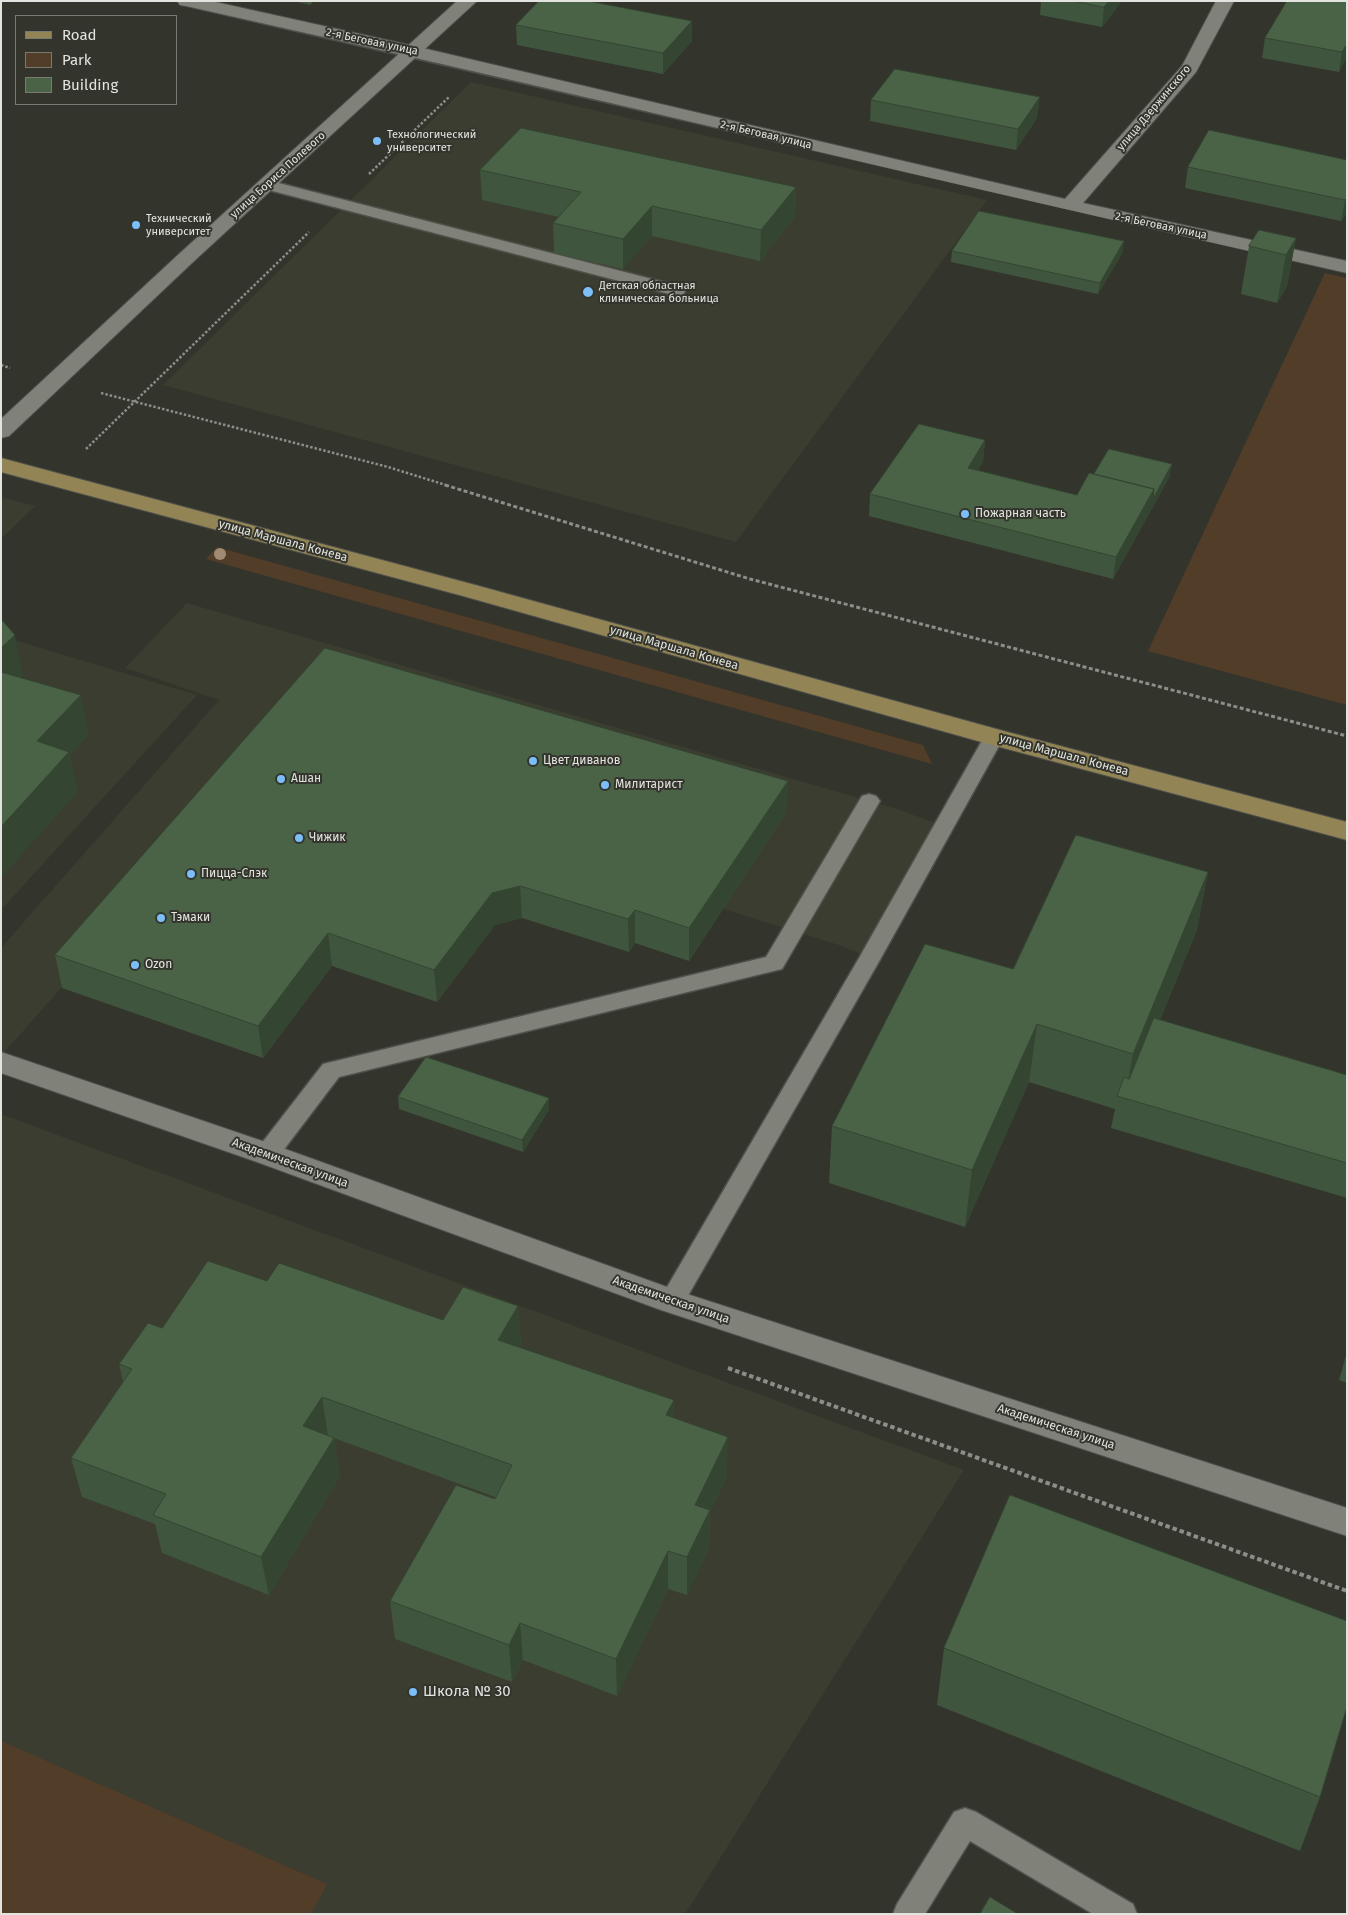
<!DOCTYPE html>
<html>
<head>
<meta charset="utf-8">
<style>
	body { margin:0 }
	#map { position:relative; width:1348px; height:1915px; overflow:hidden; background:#33342c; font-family:"Fira Sans",sans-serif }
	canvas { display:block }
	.frame { position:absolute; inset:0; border:2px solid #e3e4df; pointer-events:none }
	.legend { position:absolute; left:15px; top:15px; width:162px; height:90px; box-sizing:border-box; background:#33342c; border:1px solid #797a74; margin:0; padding:6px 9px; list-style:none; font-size:15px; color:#e3e4df }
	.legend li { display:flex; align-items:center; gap:10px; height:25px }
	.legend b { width:25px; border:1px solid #797a74 }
</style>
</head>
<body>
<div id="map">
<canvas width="1348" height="1915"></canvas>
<div class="frame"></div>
<ul class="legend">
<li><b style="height:6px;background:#938456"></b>Road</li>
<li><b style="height:14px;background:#523d29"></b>Park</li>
<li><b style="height:14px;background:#4a6347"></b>Building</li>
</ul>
</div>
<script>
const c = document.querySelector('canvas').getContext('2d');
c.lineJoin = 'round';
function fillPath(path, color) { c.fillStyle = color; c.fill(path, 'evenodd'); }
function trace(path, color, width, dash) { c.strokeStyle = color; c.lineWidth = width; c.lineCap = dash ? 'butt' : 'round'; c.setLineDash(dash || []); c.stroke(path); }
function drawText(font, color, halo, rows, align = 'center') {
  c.font = font + ' "Fira Sans",sans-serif'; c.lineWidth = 4; c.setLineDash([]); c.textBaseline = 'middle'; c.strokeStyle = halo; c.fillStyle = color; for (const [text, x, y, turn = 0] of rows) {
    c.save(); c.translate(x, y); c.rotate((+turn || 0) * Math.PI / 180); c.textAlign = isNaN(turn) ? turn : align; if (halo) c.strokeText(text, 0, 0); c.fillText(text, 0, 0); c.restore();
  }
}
fillPath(new Path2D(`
	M 471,82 L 987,200 L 736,542 L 163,385 Z
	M 1,497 L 35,506 L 1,539 Z
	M 187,603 L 897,809 L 944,826 L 870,958 L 842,946 L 723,909 L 689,961 L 635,943 L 702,843 L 154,883 L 1,1056 L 1,948 L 219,700 L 125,668 Z
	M 1,636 L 197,695 L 1,910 Z
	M 1,1114 L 964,1470 L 685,1914 L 1,1914 Z`), '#3a3d2f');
fillPath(new Path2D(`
	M 1325,273 L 1347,278 L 1347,705 L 1148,651 Z
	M 217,547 L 923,745 L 932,764 L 206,559 Z
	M 1,1741 L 327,1884 L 311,1914 L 1,1914 Z`), '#523d29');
const lane = new Path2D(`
	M 267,180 L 683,287 L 685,291 L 683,295 L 677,296 L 261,188 L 259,185 L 261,182 Z
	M 994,730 L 1001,732 L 1004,737 L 881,958 L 681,1308 L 672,1311 L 663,1308 L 659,1301 L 663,1294 L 859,958 L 984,737 L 987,732 Z
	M 869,794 L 876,796 L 880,801 L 782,969 L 339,1077 L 276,1160 L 267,1163 L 258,1160 L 255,1154 L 258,1148 L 323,1064 L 766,957 L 862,796 Z
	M 965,1808 L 976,1812 L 1133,1904 L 1137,1914 L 1093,1914 L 970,1841 L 925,1914 L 893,1914 L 897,1904 L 954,1812 Z`);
const street = new Path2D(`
	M 177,1 L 211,1 L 414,46 L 1065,199 L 1182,66 L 1216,1 L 1234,1 L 1196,72 L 1083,203 L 1347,261 L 1347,273 C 959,187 574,92 186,6 L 180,5 Z
	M 1,1052 L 277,1146 L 681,1292 L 1347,1508 L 1347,1536 L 661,1310 L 257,1162 L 1,1073 Z`);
const secondary = new Path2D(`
	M 457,1 L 477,1 L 193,262 L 9,436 L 1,438 L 1,419 L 179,254 Z`);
const primary = new Path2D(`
	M 1,458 L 479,586 L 1000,730 L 1347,822 L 1347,840 L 985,743 L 463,596 L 1,472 Z`);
trace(lane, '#4e504a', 3);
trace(street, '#4e504a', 2);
trace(secondary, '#4e504a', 2);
trace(primary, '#4e504a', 2);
trace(new Path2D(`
	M 369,174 L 449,97
	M 1,365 L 10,368
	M 101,393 L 388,467 L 449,486
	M 86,449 L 309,232`), '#8d8e87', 2.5, [2.5, 2]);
trace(new Path2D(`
	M 445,485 L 750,579 L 1347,736`), '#8d8e87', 3, [4, 2.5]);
trace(new Path2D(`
	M 728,1368 L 1347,1591`), '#8d8e87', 4, [4.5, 3]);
fillPath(lane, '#808279');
fillPath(street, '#808279');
fillPath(secondary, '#808279');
fillPath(primary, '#938456');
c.fillStyle = '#a08a72';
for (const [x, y] of [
	[220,554]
]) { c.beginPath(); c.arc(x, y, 6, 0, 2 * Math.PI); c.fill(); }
fillPath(new Path2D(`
	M 294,1 L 314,1 L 310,5 Z
	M 1041,1 L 1122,1 L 1102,27 L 1040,15 Z
	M 1347,1 L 1347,57 L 1339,72 L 1262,58 L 1265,38 Z
	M 516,25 L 692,41 L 663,74 L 517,45 Z
	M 871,100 L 1037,118 L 1016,150 L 870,121 Z
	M 1347,160 L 1347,213 L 1341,221 L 1185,188 L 1188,167 Z
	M 480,170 L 796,187 L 795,217 L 760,261 L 652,236 L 623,269 L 554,253 L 553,223 L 559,217 L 482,200 Z
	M 1296,238 L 1287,286 L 1277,303 L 1241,294 L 1249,246 Z
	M 952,251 L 1123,252 L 1098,294 L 951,262 Z
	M 985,440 L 983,462 L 978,470 L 1077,495 L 1094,474 L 1170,476 L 1113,579 L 869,516 L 870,494 Z
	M 788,781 L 786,813 L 689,961 L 635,943 L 629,952 L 522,918 L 495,925 L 437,1002 L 332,966 L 263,1058 L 62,988 L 55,955 Z
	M 1208,872 L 1197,930 L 1160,1020 L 1347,1075 L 1347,1198 L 1111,1128 L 1115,1109 L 1029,1082 L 965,1227 L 829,1183 L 832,1126 L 1013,969 Z
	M 398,1097 L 549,1110 L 523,1152 L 399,1109 Z
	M 267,1281 L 443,1320 L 518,1306 L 521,1345 L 519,1347 L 674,1418 L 727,1476 L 710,1512 L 709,1548 L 687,1595 L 668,1589 L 617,1696 L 523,1660 L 512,1682 L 395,1639 L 390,1601 L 495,1497 L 334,1438 L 340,1476 L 269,1595 L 162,1553 L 155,1524 L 82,1497 L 71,1458 L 123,1382 L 119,1364 L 162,1328 Z
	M 1347,1352 L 1347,1383 L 1339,1380 Z
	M 944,1648 L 1320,1797 L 1300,1851 L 937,1705 Z`), '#40553d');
fillPath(new Path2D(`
	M 1109,1 L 1122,1 L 1102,27 L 1104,7 Z
	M 692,21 L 692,41 L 663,74 L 663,53 Z
	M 1347,44 L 1347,57 L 1339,72 L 1342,52 Z
	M 1040,97 L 1037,118 L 1016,150 L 1018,129 Z
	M 796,187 L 795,217 L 760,261 L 761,230 Z
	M 1347,198 L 1347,213 L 1341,221 L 1345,200 Z
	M 652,206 L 652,236 L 623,269 L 623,239 Z
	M 1296,238 L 1287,286 L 1277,303 L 1286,255 Z
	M 1124,241 L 1123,252 L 1098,294 L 1100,283 Z
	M 985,440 L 983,462 L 966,490 L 968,468 Z
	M 1172,464 L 1170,476 L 1113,579 L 1116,557 L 1154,489 Z
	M 15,635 L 23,675 L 1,698 L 1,648 Z
	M 81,695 L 89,735 L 70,755 L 78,792 L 1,878 L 1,827 L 37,741 Z
	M 788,781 L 786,813 L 689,961 L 689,928 Z
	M 1208,872 L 1197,930 L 1128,1099 L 1125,1098 L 1133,1054 Z
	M 520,886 L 522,918 L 495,925 L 437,1002 L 434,970 L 492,893 Z
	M 635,910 L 635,943 L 629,952 L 628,919 Z
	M 328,933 L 332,966 L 263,1058 L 258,1026 Z
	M 1037,1024 L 1029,1082 L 965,1227 L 972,1170 Z
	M 549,1098 L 549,1110 L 523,1152 L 522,1140 Z
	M 518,1306 L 521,1345 L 501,1380 L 498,1340 Z
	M 322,1397 L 328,1436 L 303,1426 Z
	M 674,1400 L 674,1439 L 666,1415 Z
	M 728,1437 L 727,1476 L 710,1512 L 709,1548 L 687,1595 L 687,1557 L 695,1505 Z
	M 334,1438 L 340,1476 L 269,1595 L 261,1557 Z
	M 668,1551 L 668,1589 L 617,1696 L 616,1659 Z
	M 520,1623 L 523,1660 L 512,1682 L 509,1645 Z`), '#344532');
const building = new Path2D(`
	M 539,1 L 588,1 L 692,21 L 663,53 L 516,25 Z
	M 1074,1 L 1109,1 L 1104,7 Z
	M 1287,1 L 1347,1 L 1347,44 L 1342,52 L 1265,38 Z
	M 895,69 L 1040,97 L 1018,129 L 871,100 Z
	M 521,128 L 796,187 L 761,230 L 652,206 L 623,239 L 553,223 L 581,192 L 480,170 Z
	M 1209,130 L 1347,160 L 1347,198 L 1345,200 L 1188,167 Z
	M 979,211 L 1124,241 L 1100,283 L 952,251 Z
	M 1259,230 L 1296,238 L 1286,255 L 1249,246 Z
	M 919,424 L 985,440 L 968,468 L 1077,495 L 1089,473 L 1154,489 L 1116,557 L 870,494 Z
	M 1109,449 L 1172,464 L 1153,499 L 1154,489 L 1094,474 Z
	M 1,619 L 15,635 L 1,648 Z
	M 325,648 L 788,781 L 689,928 L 635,910 L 628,919 L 520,886 L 492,893 L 434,970 L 328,933 L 258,1026 L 55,955 Z
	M 1,672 L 81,695 L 37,741 L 69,752 L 1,827 Z
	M 1076,835 L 1208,872 L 1133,1054 L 1037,1024 L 972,1170 L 832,1126 L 925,944 L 1013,969 Z
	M 1154,1018 L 1347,1075 L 1347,1163 L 1117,1096 L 1124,1077 L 1129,1079 Z
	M 426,1057 L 549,1098 L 522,1140 L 398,1097 Z
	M 208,1261 L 267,1281 L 279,1263 L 443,1320 L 463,1287 L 518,1306 L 498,1340 L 674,1400 L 666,1415 L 728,1437 L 695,1505 L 710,1510 L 687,1557 L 668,1551 L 616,1659 L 520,1623 L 509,1645 L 390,1601 L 456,1485 L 495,1499 L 512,1465 L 322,1397 L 303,1426 L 334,1438 L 261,1557 L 153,1515 L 166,1494 L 71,1458 L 132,1369 L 119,1364 L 148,1323 L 162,1328 Z
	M 1010,1495 L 1347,1621 L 1347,1707 L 1320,1797 L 944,1648 Z
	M 990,1897 L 1018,1914 L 980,1914 Z`);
fillPath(building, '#4a6347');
trace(building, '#344532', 1);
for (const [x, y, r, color] of [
	[377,141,5,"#7bbef8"],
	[136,225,5,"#7bbef8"],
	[588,292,6,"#7bbef8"],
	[965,514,5,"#7bbef8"],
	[533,761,5,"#7bbef8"],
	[281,779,5,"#7bbef8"],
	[605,785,5,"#7bbef8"],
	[299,838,5,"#7bbef8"],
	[191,874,5,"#7bbef8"],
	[161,918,5,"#7bbef8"],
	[135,965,5,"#7bbef8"],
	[413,1692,5,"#7bbef8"]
]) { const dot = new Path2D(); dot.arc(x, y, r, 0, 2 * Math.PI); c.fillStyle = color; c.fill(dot); trace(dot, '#33342c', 2); }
drawText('11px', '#e3e4df', '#33342c', [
	["2-я Беговая улица",372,42,12],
	["улица Дзержинского",1154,108,-50],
	["2-я Беговая улица",766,135,13],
	["улица Бориса Полевого",278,175,-42],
	["2-я Беговая улица",1161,226,12]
]);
drawText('11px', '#e3e4df', '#33342c', [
	["Технологический",387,135],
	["университет",387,148],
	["Технический",146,219],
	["университет",146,232],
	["Детская областная",599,286],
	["клиническая больница",599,299]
], 'left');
drawText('12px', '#e3e4df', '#33342c', [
	["Пожарная часть",975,514],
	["Цвет диванов",543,761],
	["Ашан",291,779],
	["Милитарист",615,785],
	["Чижик",309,838],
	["Пицца-Слэк",201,874],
	["Тэмаки",171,918],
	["Ozon",145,965]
], 'left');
drawText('12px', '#e3e4df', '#33342c', [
	["улица Маршала Конева",283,541,15],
	["улица Маршала Конева",674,648,16],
	["улица Маршала Конева",1064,755,15],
	["Академическая улица",290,1163,20],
	["Академическая улица",671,1300,19],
	["Академическая улица",1056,1427,18]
]);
drawText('15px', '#e3e4df', '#33342c', [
	["Школа № 30",423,1692]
], 'left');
</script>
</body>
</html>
